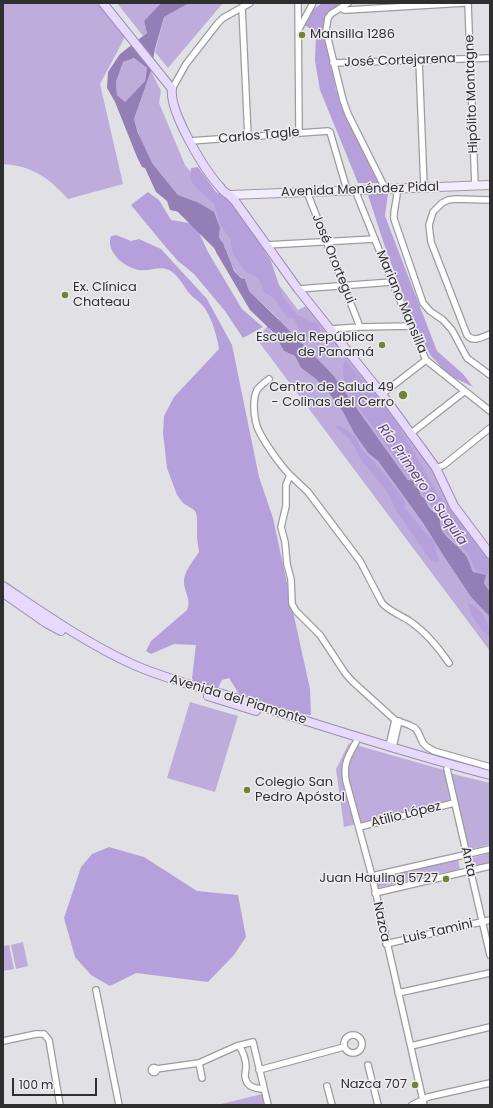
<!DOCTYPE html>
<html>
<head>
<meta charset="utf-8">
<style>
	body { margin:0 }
	#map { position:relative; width:493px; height:1108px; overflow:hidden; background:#e1e0e4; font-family:Poppins,sans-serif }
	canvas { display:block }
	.frame { position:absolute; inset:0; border:4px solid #302f30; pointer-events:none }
	.scale { position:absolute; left:12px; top:1078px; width:85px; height:18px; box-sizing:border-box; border:2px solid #302f30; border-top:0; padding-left:5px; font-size:12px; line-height:14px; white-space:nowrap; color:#302f30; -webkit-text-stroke:3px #efedf1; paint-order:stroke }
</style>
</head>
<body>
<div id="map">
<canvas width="493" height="1108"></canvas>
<div class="frame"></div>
<div class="scale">100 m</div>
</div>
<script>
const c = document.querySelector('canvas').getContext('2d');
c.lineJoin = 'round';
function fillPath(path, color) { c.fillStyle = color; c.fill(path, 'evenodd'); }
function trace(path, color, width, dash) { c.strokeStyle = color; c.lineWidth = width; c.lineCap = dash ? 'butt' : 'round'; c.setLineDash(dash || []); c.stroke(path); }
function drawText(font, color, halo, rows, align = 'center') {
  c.font = font + ' Poppins,sans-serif'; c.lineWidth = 3; c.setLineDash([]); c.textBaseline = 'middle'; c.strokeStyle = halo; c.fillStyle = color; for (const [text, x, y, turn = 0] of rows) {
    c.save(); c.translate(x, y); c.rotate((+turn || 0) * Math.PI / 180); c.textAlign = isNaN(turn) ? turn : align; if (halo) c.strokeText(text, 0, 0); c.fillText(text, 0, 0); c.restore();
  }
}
fillPath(new Path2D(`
	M 3,3 L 97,3 L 125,37 L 100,84 L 123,184 L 68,199 C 49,178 33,166 3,164 Z
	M 117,3 L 161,3 L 144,21 L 147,33 L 143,36 Z
	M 189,3 L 223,3 L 168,68 L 155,52 L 164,17 Z
	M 134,58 L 147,68 L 145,81 L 125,102 L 117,95 L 116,82 L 123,62 Z
	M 151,71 L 161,91 L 159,103 L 185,165 L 226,215 L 298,310 L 310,304 L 436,468 L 450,500 L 490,554 L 490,592 L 484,583 L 473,572 L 464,553 L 456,544 L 445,535 L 439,526 L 434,511 C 428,507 427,500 421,496 L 419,490 L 408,480 L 341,386 L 281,322 L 269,328 L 284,351 L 295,356 L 301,368 L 316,379 L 343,412 L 354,433 L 368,453 L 378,461 L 423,523 L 443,555 L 471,597 L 489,616 L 490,620 L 490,651 L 256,338 L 269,325 L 279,319 L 249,291 L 245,279 C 233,275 231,262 227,252 C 225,247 221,242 219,237 L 220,228 L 197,202 L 178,195 L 152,163 L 142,144 L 134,119 Z
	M 190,702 L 238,716 L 215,792 L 167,778 Z
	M 349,743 L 444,770 L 450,801 L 344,827 L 336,769 Z
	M 449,773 L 490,783 L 490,844 L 468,850 Z
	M 490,853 L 490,863 L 474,867 L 472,858 Z
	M 458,859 L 460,869 L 376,888 L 374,879 Z
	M 23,942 L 28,966 L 16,969 L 11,945 Z
	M 9,945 L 14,969 L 3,971 L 3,946 Z
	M 262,1094 L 265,1105 L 217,1105 Z`), '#beacdd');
fillPath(new Path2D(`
	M 322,3 L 342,3 L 332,10 L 326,18 L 324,31 L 336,90 L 350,125 L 381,183 L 358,183 L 320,90 L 315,61 L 316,33 L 302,23 L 310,12 Z
	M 198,167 L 216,192 L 229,200 L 239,211 L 271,261 L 283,297 L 297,315 L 318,324 L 323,338 L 319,345 L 300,333 L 294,319 L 287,317 L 275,299 L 264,292 L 259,278 L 246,272 L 233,254 L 230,238 L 221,226 L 214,204 L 192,183 L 190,176 L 191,168 Z
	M 148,192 L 159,200 L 171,220 L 195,224 L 208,252 L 242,309 L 263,327 L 243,338 L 225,311 L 194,274 L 178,261 L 164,245 L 131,205 Z
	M 388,193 L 385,216 L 437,351 L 463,374 L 473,387 L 449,375 L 431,356 L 414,324 L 386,250 L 368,195 Z
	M 116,235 L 131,241 L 139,239 L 161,249 L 207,299 L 232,345 L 259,477 L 273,518 L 297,630 L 310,689 L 311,715 L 301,714 L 239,694 L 229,678 L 222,680 L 218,688 C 209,688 196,689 192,678 L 196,645 L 174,644 L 151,654 L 146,651 L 151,641 L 187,610 C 192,600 183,590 184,580 C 185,570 194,560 199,552 L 197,538 L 197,518 L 196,513 L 194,510 L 183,503 L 177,495 L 167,468 L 163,433 L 164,416 L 174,397 L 219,349 C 217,336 211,315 203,306 C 199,301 193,298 189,293 C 183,285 178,275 169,270 C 159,265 149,272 139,270 C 125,268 105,252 111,236 Z
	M 345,360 L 373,391 L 399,427 L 438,494 L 490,560 L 490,588 L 487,583 L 489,575 L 476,571 C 473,565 471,557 466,552 C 455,538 441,536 442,517 C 439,513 435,511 432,507 C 429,502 428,499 423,496 L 422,490 L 417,485 L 416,481 L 411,480 L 344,386 L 343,368 Z
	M 335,426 L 342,427 L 355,436 L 362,450 L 383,472 L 405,502 L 405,508 L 430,538 L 433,539 L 439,562 L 431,561 L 397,511 L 386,490 L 361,460 L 350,439 Z
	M 468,603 C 482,608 490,623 490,638 C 480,627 470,619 468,603 Z
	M 109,847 L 144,857 L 197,891 L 238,895 L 246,937 L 234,955 L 208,982 L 136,973 L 110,986 L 91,975 L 75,957 L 64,918 L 81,867 L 92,854 Z`), '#b6a0db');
fillPath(new Path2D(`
	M 161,3 L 189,3 L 164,17 L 155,49 L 151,71 L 134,119 L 138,133 L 152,163 L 178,195 L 197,202 L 214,212 L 220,228 L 219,237 L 226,250 L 234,271 L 241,278 L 245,279 L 249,291 L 279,320 L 333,375 L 408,480 L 414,481 L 414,485 L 419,490 L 421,496 C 426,499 426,502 429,507 C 432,511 437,514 440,517 C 438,536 453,539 463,552 C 468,557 470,565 473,572 L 486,575 L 484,583 L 490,592 L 490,620 L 489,616 L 471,597 L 443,555 L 423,523 L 378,461 L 368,453 L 354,433 L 343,412 L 330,395 L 316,379 L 301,368 L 295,356 L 284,351 L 272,331 L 250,310 L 216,252 L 210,238 L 195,215 L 170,210 L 167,201 L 156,192 L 145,168 L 142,167 L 137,157 L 115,102 L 107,88 L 108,72 L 120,54 L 147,33 L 144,21 ZM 134,58 L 147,68 L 145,81 L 125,102 L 117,95 L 116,82 L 123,62 Z`), '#947eb6');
trace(new Path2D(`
	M 177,204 L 219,246`), '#947eb6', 10);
const street = new Path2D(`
	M 298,3 L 299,132
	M 348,3 L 331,14 L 328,18 L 326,31 L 343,100 L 348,114 L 385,188
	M 468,3 L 475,186
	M 242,7 L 248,137
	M 341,8 L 344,10 L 347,10 L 464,3
	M 299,29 L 313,3
	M 419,61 L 424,187
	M 333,63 L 490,58
	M 172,89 L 186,64 L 218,23 L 223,18 L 250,3
	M 190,141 L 328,131 L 330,132 L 347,190
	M 397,188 C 398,200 393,208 394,219 L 423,303 L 430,311 L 443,320 L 452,330 L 467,358 L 490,375
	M 355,190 L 392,282 L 426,360 L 490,411
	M 307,192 L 360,327
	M 490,200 L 456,199 L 448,200 L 442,203 L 433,212 L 429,225 L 431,242 L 467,335 C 473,343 482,337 490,334
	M 266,245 L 375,239
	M 298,289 L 392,282
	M 330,329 L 360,327 L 411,326
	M 269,379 C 265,382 260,386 257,390 C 252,400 254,419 258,429 C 264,442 280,465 290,475 L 286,485 L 286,506 L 281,527 L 285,542 L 287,564 L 291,579 L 292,604 L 296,611 L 320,635 L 345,673 L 352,681 L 395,720 L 409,725 L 415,728 L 418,732 L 423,743 L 427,747 L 434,751 L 490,767
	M 382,394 L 426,360
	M 410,434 L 465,391
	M 436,468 L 444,465 L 490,428
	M 290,475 L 308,492 L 360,561 L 382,603 C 390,612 401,615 411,622 C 427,633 438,647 449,663
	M 356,742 C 348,757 343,763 346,781 L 372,876 L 424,1105
	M 389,746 L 395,720
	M 393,747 L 399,721
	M 447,769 L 490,955
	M 359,827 L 454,803
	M 372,876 L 490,849
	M 375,893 L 490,866
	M 386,944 L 490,920
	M 96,990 L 119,1105
	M 398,993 L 490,973
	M344 1044a9 9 0 1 1 18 0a9 9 0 1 1-18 0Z
	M 3,1041 L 36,1034 L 44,1034 L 49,1040 L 60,1105
	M 239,1046 C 243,1051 246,1060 246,1067 C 246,1070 245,1073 245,1076 C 246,1087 255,1089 264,1089
	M 411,1046 L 490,1027
	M 199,1063 L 202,1078
	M 368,1065 L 378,1105
	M151.5 1070a2.5 2.5 0 1 1 5 0a2.5 2.5 0 1 1-5 0Z
	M 156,1069 L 199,1063 L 237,1046 L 253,1042 L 268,1105
	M 259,1070 L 344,1047
	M 327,1086 L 332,1105
	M 412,1105 L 428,1097 L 490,1083`);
const secondary = new Path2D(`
	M 230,195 L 490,185`);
const primary = new Path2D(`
	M 103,3 L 172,89 C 169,112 205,171 221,188 C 223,192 227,193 230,196 C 234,199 237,204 240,208 L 298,289 L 382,394 L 436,468 L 454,506 L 490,554
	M 3,586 C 45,614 86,643 132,664 C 167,680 205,688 241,700 C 324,727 406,753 490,775
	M 3,593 L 46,623 L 61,631
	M 208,696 L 256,711`);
trace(street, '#9c9b9e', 8);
trace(secondary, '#9c9b9e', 10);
trace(primary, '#9b8db2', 10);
trace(street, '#fff', 5.5);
trace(secondary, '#f2ecfd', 8);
trace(primary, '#e6d9fb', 8);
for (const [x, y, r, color] of [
	[302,35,4,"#708435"],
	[65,295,4,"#708435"],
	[382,345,4,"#708435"],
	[403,395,5,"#708435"],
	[247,790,4,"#708435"],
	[446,879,4,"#708435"],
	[415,1085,4,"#708435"]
]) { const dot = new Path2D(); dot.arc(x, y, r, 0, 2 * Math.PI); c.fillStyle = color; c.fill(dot); trace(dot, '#efedf1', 1.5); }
drawText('13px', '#302f30', '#efedf1', [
	["Mansilla 1286",310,35,"left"],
	["Ex. Clínica",73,288,"left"],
	["Chateau",73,303,"left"],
	["Escuela República",374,338],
	["de Panamá",374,353],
	["Centro de Salud 49",394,388],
	["- Colinas del Cerro",394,403],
	["Colegio San",255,783,"left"],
	["Pedro Apóstol",255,798,"left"],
	["Juan Hauling 5727",438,879],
	["Nazca 707",407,1085]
], 'right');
drawText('13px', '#302f30', '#efedf1', [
	["José Cortejarena",400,61,-2],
	["Hipólito Montagne",472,94,-92],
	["Carlos Tagle",259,136,-5],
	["Avenida Menéndez Pidal",360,190,-2],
	["José Orortegui",333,259,68],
	["Mariano Mansilla",401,302,67],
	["Avenida del Piamonte",238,700,17],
	["Atilio López",406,815,-14],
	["Anta",468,862,77],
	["Nazca",381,922,78],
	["Luis Tamini",438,932,-13]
]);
drawText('italic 14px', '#5f4088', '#efedf1', [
	["Río Primero o Suquía",422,485,55]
]);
</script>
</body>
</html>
